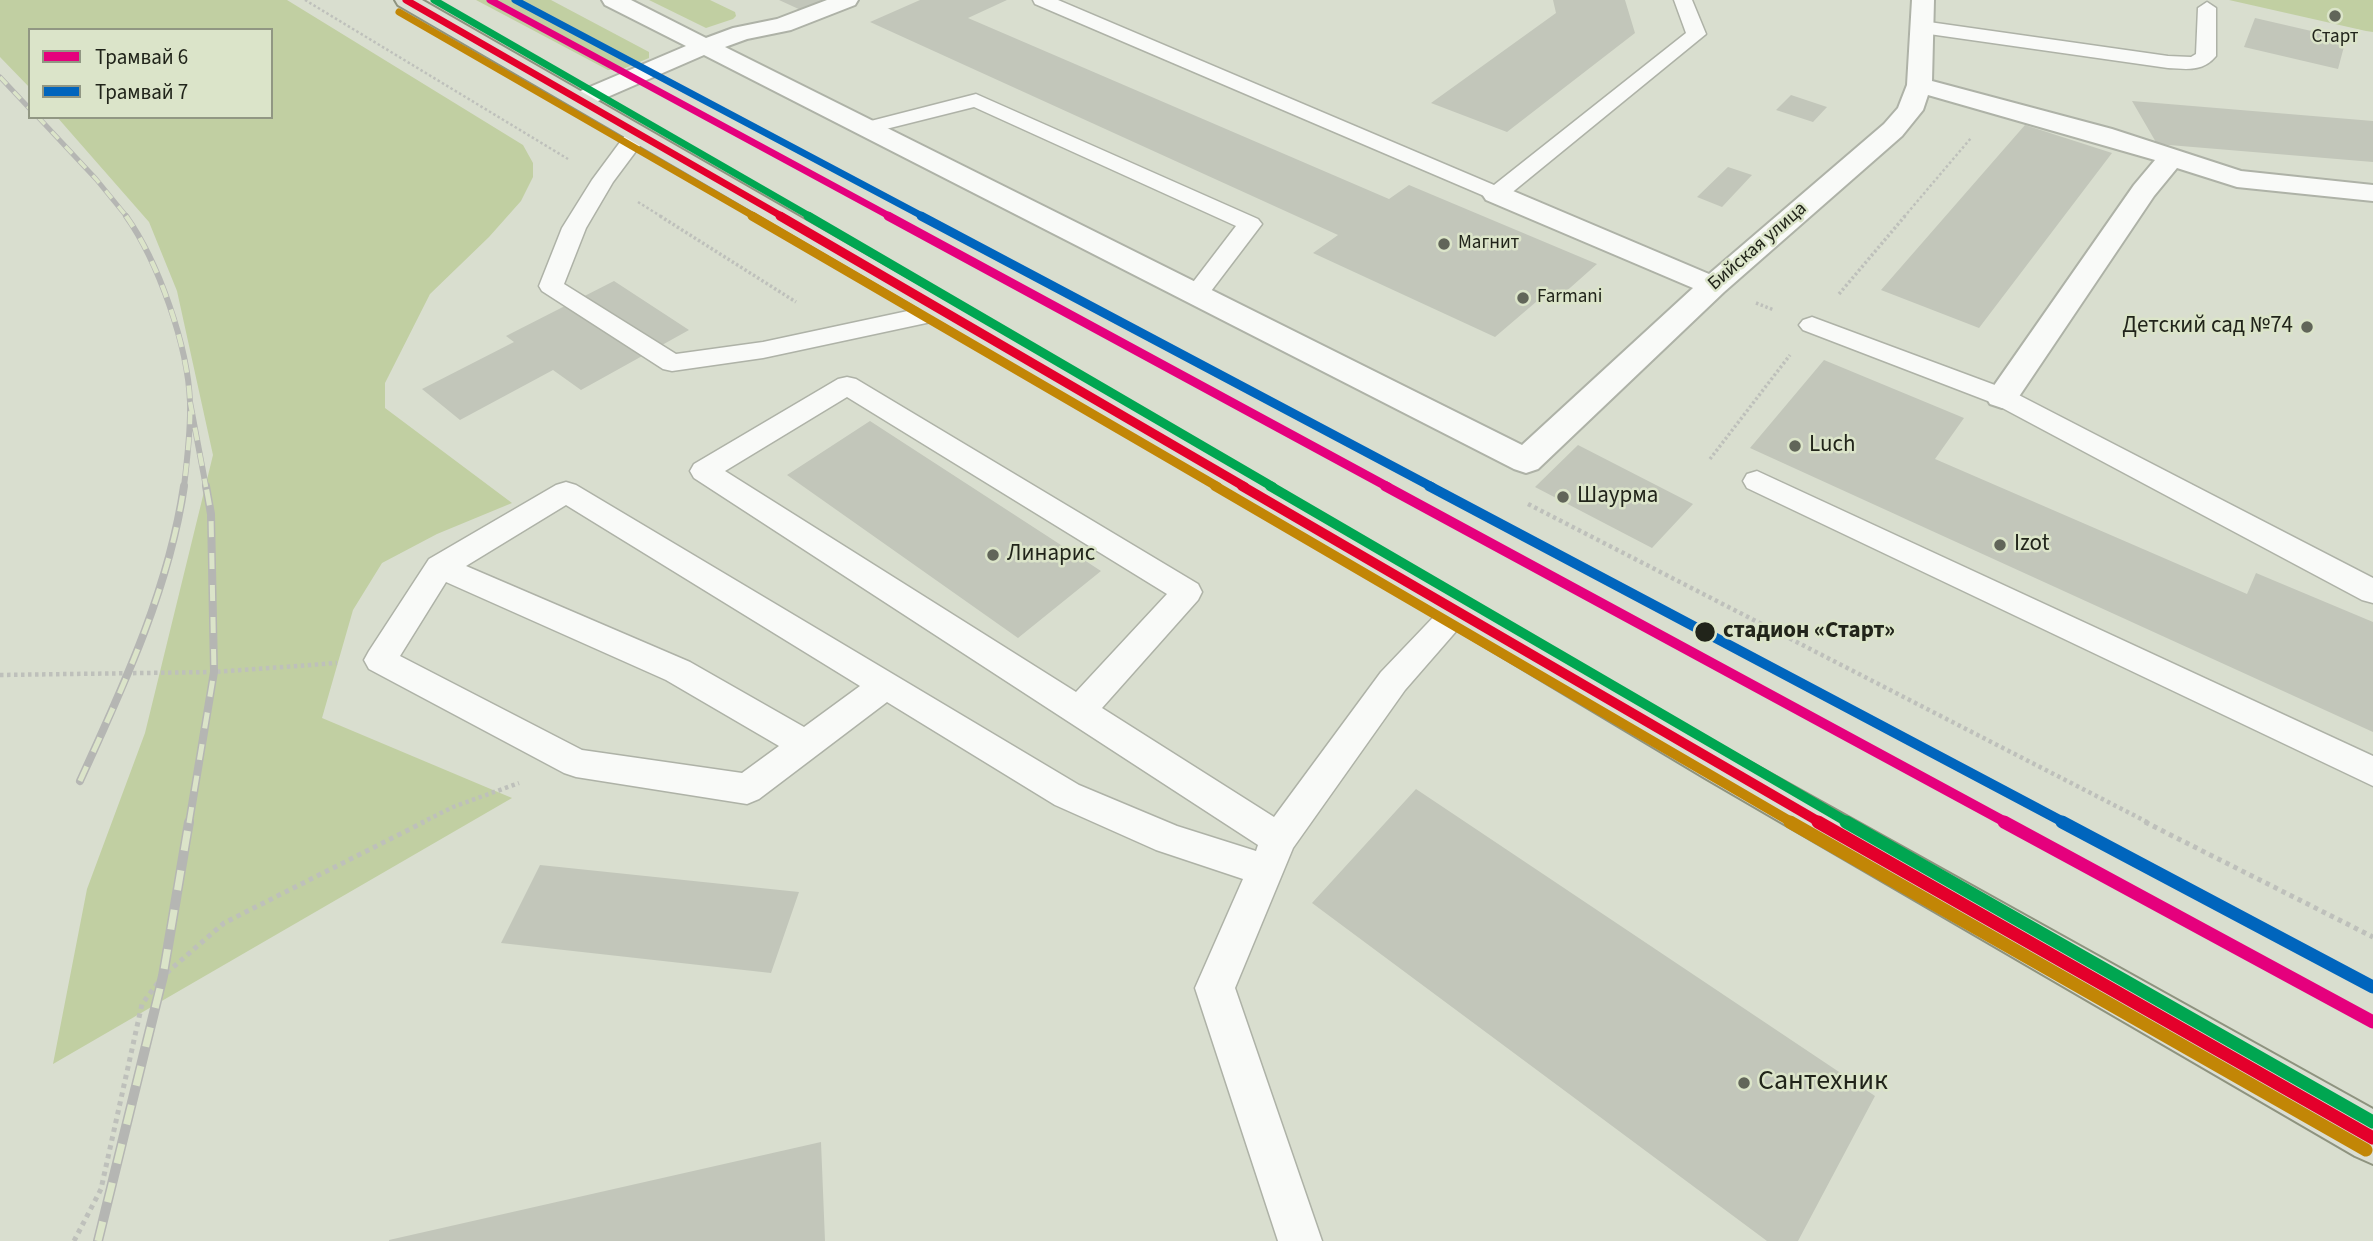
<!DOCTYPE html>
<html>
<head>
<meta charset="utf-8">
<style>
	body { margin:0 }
	#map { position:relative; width:2373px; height:1241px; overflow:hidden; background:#d9decf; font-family:"Source Sans 3",sans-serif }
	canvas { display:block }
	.legend { position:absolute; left:28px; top:28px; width:245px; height:91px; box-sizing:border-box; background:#dbe4c9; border:2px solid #919783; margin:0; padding:9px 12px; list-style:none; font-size:21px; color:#21241a }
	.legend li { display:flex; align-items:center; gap:14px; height:35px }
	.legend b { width:35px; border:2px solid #919783 }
</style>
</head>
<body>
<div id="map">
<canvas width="2373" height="1241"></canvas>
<ul class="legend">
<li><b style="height:9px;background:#e5007d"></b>Трамвай 6</li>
<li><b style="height:9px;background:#0065bd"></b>Трамвай 7</li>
</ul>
</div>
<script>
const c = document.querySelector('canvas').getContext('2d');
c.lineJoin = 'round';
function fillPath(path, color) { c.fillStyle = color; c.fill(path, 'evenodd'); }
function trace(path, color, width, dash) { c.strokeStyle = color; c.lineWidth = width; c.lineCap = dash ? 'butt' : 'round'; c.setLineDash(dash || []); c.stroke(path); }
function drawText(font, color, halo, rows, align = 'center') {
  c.font = font + ' "Source Sans 3",sans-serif'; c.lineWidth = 5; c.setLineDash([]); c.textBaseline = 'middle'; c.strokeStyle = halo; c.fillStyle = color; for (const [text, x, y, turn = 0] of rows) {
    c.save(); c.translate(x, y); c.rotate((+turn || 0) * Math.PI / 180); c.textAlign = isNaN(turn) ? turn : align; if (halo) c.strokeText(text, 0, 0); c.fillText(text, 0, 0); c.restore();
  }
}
fillPath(new Path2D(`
	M 0,0 L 287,0 L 523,145 L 533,163 L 533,177 L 521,201 L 489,237 L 430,294 L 385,383 L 385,408 L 512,503 L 437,534 L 382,563 L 353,610 L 322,718 L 512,798 L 53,1064 L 87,889 L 145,733 L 213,455 L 177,291 L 149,222 L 57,117 L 271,117 L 271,30 L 30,30 L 30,88 L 0,57 Z
	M 476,0 L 551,0 L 649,52 L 649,58 L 623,69 L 608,70 Z
	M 649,0 L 710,0 L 735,12 L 736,16 L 733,19 L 706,28 Z
	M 2229,0 L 2373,0 L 2373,32 L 2366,31 Z`), '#c1cfa2');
fillPath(new Path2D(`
	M 779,0 L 829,0 L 803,11 Z
	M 920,0 L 1007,0 L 968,18 L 1389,199 L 1409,185 L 1597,264 L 1562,295 L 1550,290 L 1495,337 L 1313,253 L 1338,235 L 870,22 Z
	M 1553,0 L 1625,0 L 1635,33 L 1507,132 L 1431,103 L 1556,13 Z
	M 2255,18 L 2346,39 L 2338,69 L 2244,47 Z
	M 1791,95 L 1827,107 L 1813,122 L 1776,110 Z
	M 2132,101 L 2373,121 L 2373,162 L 2157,144 Z
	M 2025,125 L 2112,153 L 1979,328 L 1881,290 Z
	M 1728,167 L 1752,175 L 1722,207 L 1697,197 Z
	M 614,281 L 689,330 L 581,390 L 553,370 L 460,420 L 422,389 L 514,342 L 506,336 Z
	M 1824,360 L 1964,418 L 1935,459 L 2247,594 L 2256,573 L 2373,622 L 2373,732 L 1750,448 Z
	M 870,421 L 1101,571 L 1018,638 L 787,475 Z
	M 1578,445 L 1693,504 L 1652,548 L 1535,487 Z
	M 1416,789 L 1875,1096 L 1798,1241 L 1767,1241 L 1312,903 Z
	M 540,865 L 799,892 L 771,973 L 501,943 Z
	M 821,1142 L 825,1241 L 389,1241 L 389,1240 Z`), '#c2c6ba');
const service = new Path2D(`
	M 1033,0 L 1058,0 L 1494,185 L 1686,33 L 1674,0 L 1692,0 L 1706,34 L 1504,199 L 1496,201 L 1035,4 Z
	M 2207,2 L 2216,8 L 2216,56 C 2203,72 2187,69 2168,68 L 1922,33 L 1912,27 L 1922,21 L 2168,56 L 2191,57 L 2196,54 L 2198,8 Z
	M 976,94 L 1258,219 L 1262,224 L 1205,299 L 1196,301 L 1187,299 L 1184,294 L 1236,226 L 974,107 L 866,134 L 859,132 L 855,128 L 859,124 Z
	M 637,129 L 645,130 L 648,135 L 613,182 L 586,228 L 564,284 L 676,354 L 763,342 L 945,303 L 954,306 L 958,311 L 954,316 L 945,319 L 763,358 L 672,371 L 663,369 L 542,291 L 539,286 L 562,228 L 592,180 L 629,130 Z
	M 1812,317 L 2011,391 L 2373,578 L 2373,603 L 2362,600 L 1993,403 L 1803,330 L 1799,325 L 1803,320 Z
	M 847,377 L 856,379 L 1198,584 L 1202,592 L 1198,600 L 1102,708 L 1274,817 L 1381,672 L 1445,605 L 1456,601 L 1467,605 L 1472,613 L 1405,690 L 1293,848 L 1235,988 L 1322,1241 L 1278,1241 L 1195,988 L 1243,879 L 1156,850 L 1055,805 L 887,702 L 759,799 L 747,804 L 576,777 L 564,773 L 369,669 L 364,660 L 369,651 L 429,559 L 556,485 L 566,482 L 576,485 L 1079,785 L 1177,826 L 1256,851 L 1258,845 L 694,478 L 690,471 L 694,464 L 838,379 ZM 847,397 L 1167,594 L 1076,692 L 725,471 ZM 566,505 L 860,686 L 804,727 L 690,662 L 466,566 ZM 446,582 L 666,680 L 779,746 L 742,773 L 582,750 L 400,656 Z
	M 1757,471 L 2373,756 L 2373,786 L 1747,488 L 1743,481 L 1747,474 Z`);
const minor = new Path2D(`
	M 602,0 L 631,0 L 706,38 L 733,28 L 777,19 L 827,0 L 858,0 L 855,5 L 791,30 L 747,39 L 725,47 L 1522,445 L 1693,288 L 1486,200 L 1482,194 L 1486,188 L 1496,186 L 1506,188 L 1709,274 L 1884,124 L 1898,108 L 1907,85 L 1912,0 L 1934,0 L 1932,81 L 2112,129 L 2241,171 L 2373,185 L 2373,201 L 2237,187 L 2177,168 L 2154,196 L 2014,404 L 2002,408 L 1990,404 L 1986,397 L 2134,185 L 2155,160 L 1928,95 L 1923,110 L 1902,136 L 1724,292 L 1538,469 L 1526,473 L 1514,469 L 704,55 L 589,105 L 580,108 L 571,105 L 567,100 L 571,95 L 686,46 L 605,5 Z`);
const primary = new Path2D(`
	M 395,0 L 422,0 L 1735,754 L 2373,1109 L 2373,1164 L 2355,1156 L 1705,778 L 934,317 L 398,5 Z`);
trace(service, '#aeb2a7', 3);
trace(minor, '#aeb2a7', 4);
trace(primary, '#8e937f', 4);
trace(new Path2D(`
	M 305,0 L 568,159
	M 638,202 L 662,217
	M 1904,217 L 1971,138`), '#bec0bb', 2.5, [2.5, 2.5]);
trace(new Path2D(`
	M 660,216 L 796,302
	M 1839,294 L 1905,216
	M 1756,303 L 1774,310
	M 1710,459 L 1790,355`), '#bec0bb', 3.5, [2.5, 2.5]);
trace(new Path2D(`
	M 1528,504 L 2149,823
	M 0,675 L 214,672 L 337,663
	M 421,823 L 453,807 L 519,783`), '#bec0bb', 4.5, [3.5, 3.5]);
trace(new Path2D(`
	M 2145,822 L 2373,937
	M 74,1241 L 101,1189 L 142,1004 L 163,976 L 224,923 L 424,822`), '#bec0bb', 5, [4.5, 4.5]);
fillPath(service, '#f9faf8');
fillPath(minor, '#f9faf8');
fillPath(primary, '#dbded3');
const railFar3 = new Path2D(`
	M 0,77 L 30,109
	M 38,117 L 96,179 L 127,217`);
const railFar2 = new Path2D(`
	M 126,216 C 158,261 188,346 190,402 C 191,430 187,459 184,487
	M 190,402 L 206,487`);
const railFar1 = new Path2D(`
	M 80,781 C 123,687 169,589 184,486
	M 189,823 L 214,672 L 211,514 L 206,486`);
const rail = new Path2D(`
	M 98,1241 L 163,976 L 189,822`);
trace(railFar3, '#b5b6b3', 5);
trace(railFar2, '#b5b6b3', 6);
trace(railFar1, '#b5b6b3', 8);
trace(rail, '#b5b6b3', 10);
trace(railFar3, '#dbe4c9', 3.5, [10]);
trace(railFar2, '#dbe4c9', 4.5, [13]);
trace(railFar1, '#dbe4c9', 5, [16]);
trace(rail, '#dbe4c9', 7, [20]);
trace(new Path2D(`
	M 406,0 L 783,217`), '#e4002b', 7);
trace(new Path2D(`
	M 780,216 L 1245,487`), '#e4002b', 9);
trace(new Path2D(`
	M 1242,486 L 1821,823`), '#e4002b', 10);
trace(new Path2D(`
	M 1818,822 L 2373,1138`), '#e4002b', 13);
trace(new Path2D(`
	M 399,12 L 755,217`), '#c28606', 7);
trace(new Path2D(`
	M 752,216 L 1218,487`), '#c28606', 9);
trace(new Path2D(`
	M 1215,486 L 1793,823`), '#c28606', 10);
trace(new Path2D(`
	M 1790,822 L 2366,1150`), '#c28606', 13);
trace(new Path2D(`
	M 434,0 L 811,217`), '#00a651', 7);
trace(new Path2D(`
	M 808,216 L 1273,487`), '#00a651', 9);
trace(new Path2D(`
	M 1270,486 L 1849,823`), '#00a651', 10);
trace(new Path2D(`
	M 1846,822 L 2373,1122`), '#00a651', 13);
trace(new Path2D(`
	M 490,0 L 891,217`), '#e5007d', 7);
trace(new Path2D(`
	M 888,216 L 1388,487`), '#e5007d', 9);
trace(new Path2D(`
	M 1385,486 L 2007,823`), '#e5007d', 10);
trace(new Path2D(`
	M 2004,822 L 2373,1022`), '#e5007d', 13);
trace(new Path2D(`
	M 515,0 L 924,217`), '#0065bd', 7);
trace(new Path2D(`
	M 921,216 L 1432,487`), '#0065bd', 9);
trace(new Path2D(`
	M 1429,486 L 2065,823`), '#0065bd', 10);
trace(new Path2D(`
	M 2062,822 L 2373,987`), '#0065bd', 13);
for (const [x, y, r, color] of [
	[2335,16,7,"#616559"],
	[1444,244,7,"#616559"],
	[1523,298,7,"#616559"],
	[2307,327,7,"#616559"],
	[1795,446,7,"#616559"],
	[1563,497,7,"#616559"],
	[2000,545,7,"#616559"],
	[993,555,7,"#616559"],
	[1705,632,11,"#21241a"],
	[1744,1083,7,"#616559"]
]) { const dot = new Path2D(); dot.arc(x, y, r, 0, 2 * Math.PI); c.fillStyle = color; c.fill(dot); trace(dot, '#dbe4c9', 2.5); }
drawText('19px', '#21241a', '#dbe4c9', [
	["Старт",2335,38,"center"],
	["Магнит",1458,244],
	["Farmani",1537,298]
], 'left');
drawText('19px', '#21241a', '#dbe4c9', [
	["Бийская улица",1758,247,-41]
]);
drawText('23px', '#21241a', '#dbe4c9', [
	["Детский сад №74",2293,327,"right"],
	["Luch",1809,446],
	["Шаурма",1577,497],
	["Izot",2014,545],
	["Линарис",1007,555]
], 'left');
drawText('bold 23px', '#21241a', '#dbe4c9', [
	["стадион «Старт»",1723,632]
], 'left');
drawText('28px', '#21241a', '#dbe4c9', [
	["Сантехник",1758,1083]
], 'left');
</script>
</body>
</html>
